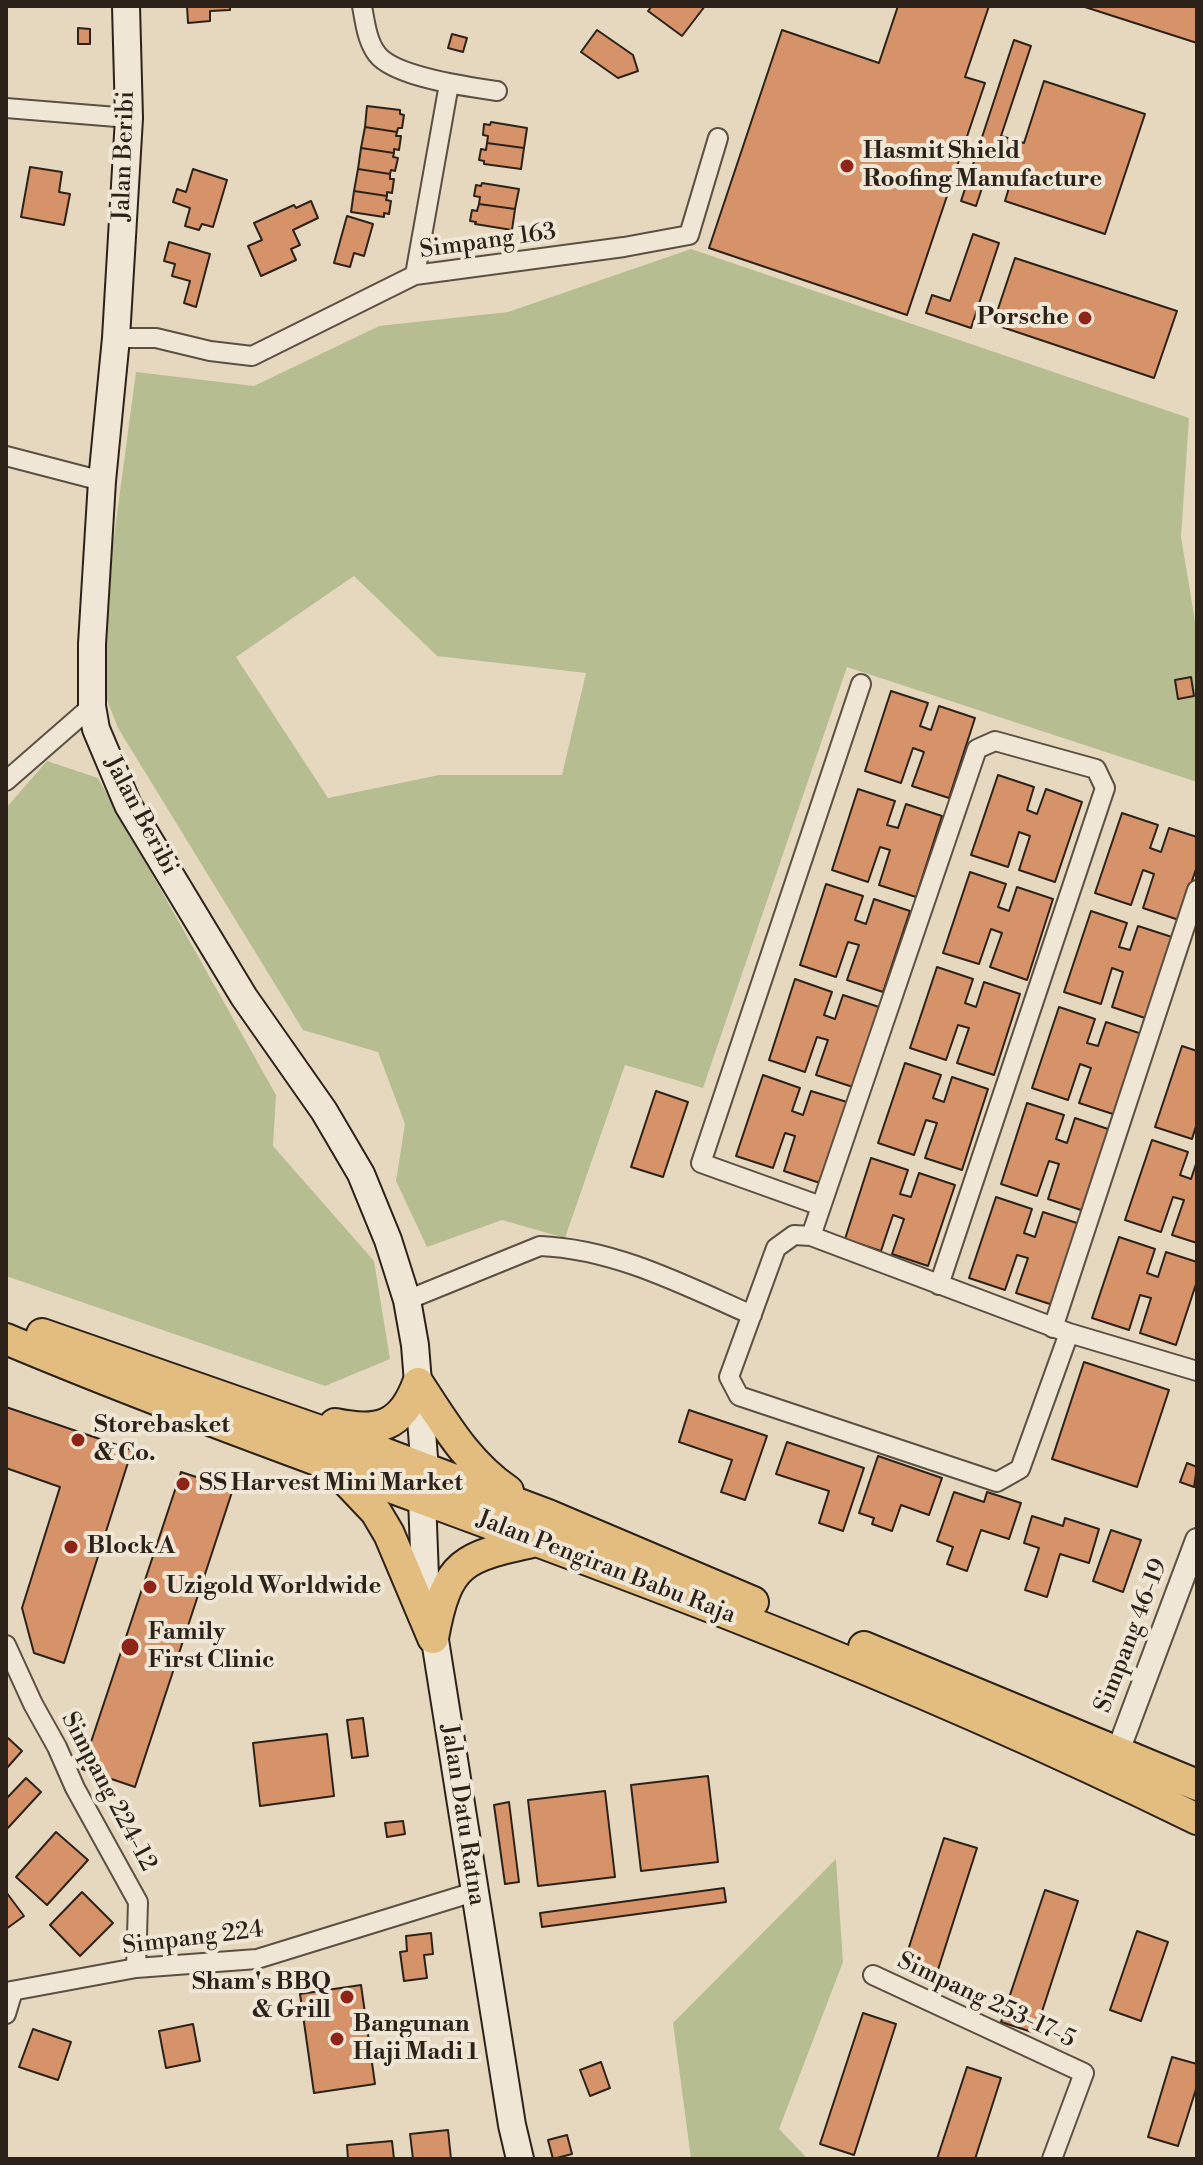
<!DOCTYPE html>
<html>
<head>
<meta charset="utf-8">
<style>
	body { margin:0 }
	#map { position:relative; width:1203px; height:2165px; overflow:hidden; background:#e6d8bf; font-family:"Libre Bodoni",serif }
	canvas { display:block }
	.frame { position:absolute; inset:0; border:8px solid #2d2219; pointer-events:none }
</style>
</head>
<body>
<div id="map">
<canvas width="1203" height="2165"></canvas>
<div class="frame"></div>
</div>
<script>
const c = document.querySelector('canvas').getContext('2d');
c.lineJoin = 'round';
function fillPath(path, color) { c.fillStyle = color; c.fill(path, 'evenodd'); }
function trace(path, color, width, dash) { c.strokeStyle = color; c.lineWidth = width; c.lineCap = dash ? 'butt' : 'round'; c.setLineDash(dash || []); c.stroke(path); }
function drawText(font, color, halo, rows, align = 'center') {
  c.font = font + ' "Libre Bodoni",serif'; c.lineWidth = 8; c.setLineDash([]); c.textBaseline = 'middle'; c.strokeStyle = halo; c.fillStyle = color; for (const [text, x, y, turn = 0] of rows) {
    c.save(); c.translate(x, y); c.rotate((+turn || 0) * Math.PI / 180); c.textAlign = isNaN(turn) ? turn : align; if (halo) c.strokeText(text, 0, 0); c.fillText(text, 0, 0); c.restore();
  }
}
fillPath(new Path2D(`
	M 691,249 L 1189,418 L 1181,537 L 1197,633 L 1197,782 L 847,667 L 703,1088 L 625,1065 L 565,1238 L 502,1220 L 427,1247 L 396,1181 L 405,1124 L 378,1052 L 303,1030 L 118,728 L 103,690 L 102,626 L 136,372 L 254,386 L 379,326 L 508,312 ZM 354,576 L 437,656 L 586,673 L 562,775 L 439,775 L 328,798 L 236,657 Z
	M 47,761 L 98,778 L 276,1095 L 273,1146 L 374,1261 L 390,1359 L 325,1386 L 6,1276 L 6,808 Z
	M 836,1859 L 843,1962 L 779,2129 L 808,2159 L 691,2159 L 673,2023 Z`), '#b6be91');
const building = new Path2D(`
	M 187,6 L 230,6 L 230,10 L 210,11 L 210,21 L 188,23 Z
	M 652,6 L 705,6 L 682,36 L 648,11 Z
	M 898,6 L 989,6 L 965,77 L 985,83 L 907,315 L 709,248 L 782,30 L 879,63 Z
	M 1197,6 L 1197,43 L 1085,7 L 1086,6 Z
	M 78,28 L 90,29 L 90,44 L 78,44 Z
	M 597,30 L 633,55 L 638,71 L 618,78 L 581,52 Z
	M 452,34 L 467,38 L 463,52 L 448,48 Z
	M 1014,40 L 1031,46 L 1001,136 L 1024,143 L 1044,81 L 1145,114 L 1105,234 L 1005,201 L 1011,181 L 987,173 L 976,206 L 961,201 Z
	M 367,106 L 400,110 L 400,114 L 404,115 L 402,128 L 398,128 L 397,132 L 365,127 Z
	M 491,122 L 527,128 L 524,148 L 487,143 L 488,136 L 483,135 L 484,124 L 490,125 Z
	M 365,127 L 397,132 L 396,136 L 401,136 L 399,150 L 394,149 L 394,153 L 361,148 Z
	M 487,143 L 524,148 L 521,169 L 484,164 L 484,161 L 479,160 L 481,149 L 486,150 Z
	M 361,148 L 394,153 L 393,157 L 398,158 L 395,171 L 391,170 L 390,174 L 358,169 Z
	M 30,167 L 62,172 L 59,192 L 70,194 L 64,225 L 21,217 Z
	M 193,169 L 227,180 L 213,227 L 202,224 L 199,230 L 185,226 L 190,208 L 173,202 L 177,189 L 186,192 Z
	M 358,169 L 390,174 L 390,179 L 394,179 L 392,193 L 387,192 L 387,196 L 354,191 Z
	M 482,183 L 519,189 L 515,209 L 479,204 L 480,197 L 474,196 L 476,185 L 481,186 Z
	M 354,191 L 387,196 L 386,200 L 391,201 L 389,214 L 384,213 L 384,217 L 351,212 Z
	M 311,201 L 318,218 L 293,230 L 300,245 L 291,249 L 296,260 L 261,276 L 248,246 L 262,240 L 254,223 L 294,205 L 296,208 Z
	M 479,204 L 515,209 L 512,230 L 475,224 L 476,222 L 470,221 L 472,210 L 477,211 Z
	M 347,216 L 373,224 L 364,256 L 354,253 L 350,267 L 334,263 Z
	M 973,234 L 999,243 L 971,328 L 926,313 L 932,295 L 950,301 Z
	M 169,242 L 210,254 L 196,307 L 184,303 L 190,281 L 172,276 L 175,264 L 164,261 Z
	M 1015,258 L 1177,311 L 1154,378 L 993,324 Z
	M 1191,677 L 1194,696 L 1178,699 L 1175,680 Z
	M 891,691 L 928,703 L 920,726 L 931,730 L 939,706 L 975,718 L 949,798 L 912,786 L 924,752 L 913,748 L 901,783 L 865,771 Z
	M 998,775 L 1034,787 L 1027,810 L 1037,814 L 1046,789 L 1082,802 L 1055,882 L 1019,870 L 1030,836 L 1019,832 L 1008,867 L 971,855 Z
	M 858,789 L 895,801 L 887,825 L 898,828 L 906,804 L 942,816 L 916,897 L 879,885 L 890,850 L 880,847 L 868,882 L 832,870 Z
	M 1122,813 L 1158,825 L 1150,848 L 1161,852 L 1169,828 L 1197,837 L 1197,866 L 1179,920 L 1143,908 L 1154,874 L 1143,870 L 1131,905 L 1095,893 Z
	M 970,872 L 1006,884 L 998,907 L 1009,911 L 1017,887 L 1053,899 L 1027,980 L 990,967 L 1002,933 L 991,929 L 979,964 L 943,953 Z
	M 826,884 L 863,896 L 855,920 L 866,924 L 874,899 L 910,911 L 883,992 L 847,980 L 859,945 L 848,942 L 836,977 L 800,965 Z
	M 1091,911 L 1127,923 L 1119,947 L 1130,950 L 1138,926 L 1175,938 L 1148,1019 L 1112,1007 L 1123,972 L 1112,968 L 1101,1004 L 1064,992 Z
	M 937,967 L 973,979 L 965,1003 L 976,1007 L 984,982 L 1020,994 L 994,1075 L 957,1063 L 969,1028 L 958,1025 L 946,1060 L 910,1048 Z
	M 795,979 L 832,992 L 824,1015 L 835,1019 L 843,995 L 879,1007 L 853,1087 L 816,1075 L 828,1040 L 817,1037 L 805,1072 L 769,1060 Z
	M 1059,1007 L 1095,1019 L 1087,1043 L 1098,1046 L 1106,1022 L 1142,1034 L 1116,1115 L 1079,1103 L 1091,1068 L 1080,1064 L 1068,1100 L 1032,1088 Z
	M 1182,1046 L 1197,1051 L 1197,1123 L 1192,1139 L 1155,1127 Z
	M 905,1063 L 941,1075 L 933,1098 L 944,1102 L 952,1077 L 988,1089 L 962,1170 L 925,1158 L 937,1123 L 926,1120 L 914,1155 L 878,1143 Z
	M 763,1075 L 800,1088 L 792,1111 L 803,1115 L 811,1091 L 847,1102 L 820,1183 L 784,1171 L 795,1136 L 785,1133 L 773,1168 L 736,1156 Z
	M 656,1091 L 688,1102 L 663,1177 L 631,1167 Z
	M 1027,1103 L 1064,1115 L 1056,1139 L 1067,1143 L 1075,1118 L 1111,1130 L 1084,1211 L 1048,1199 L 1059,1164 L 1049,1161 L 1037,1196 L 1001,1184 Z
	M 1152,1140 L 1188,1152 L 1180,1175 L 1191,1179 L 1197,1161 L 1197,1243 L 1172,1235 L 1184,1200 L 1173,1197 L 1161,1232 L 1125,1220 Z
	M 871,1158 L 908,1170 L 900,1194 L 911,1197 L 919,1173 L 955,1185 L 928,1266 L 892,1254 L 904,1219 L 893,1215 L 881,1251 L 845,1239 Z
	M 996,1197 L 1032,1209 L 1024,1233 L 1035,1237 L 1043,1212 L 1080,1224 L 1053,1305 L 1016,1293 L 1028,1258 L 1017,1255 L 1005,1290 L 969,1278 Z
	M 1119,1237 L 1155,1249 L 1147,1273 L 1158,1277 L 1166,1252 L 1197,1262 L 1197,1281 L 1176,1345 L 1140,1333 L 1151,1298 L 1140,1295 L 1129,1330 L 1092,1318 Z
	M 1084,1362 L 1169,1390 L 1137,1487 L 1052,1459 Z
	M 6,1407 L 132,1450 L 64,1663 L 34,1653 L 22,1608 L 60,1487 L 6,1468 Z
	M 689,1410 L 767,1436 L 745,1500 L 721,1492 L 732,1460 L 679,1442 Z
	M 787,1442 L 864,1468 L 843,1531 L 819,1523 L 829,1491 L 776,1474 Z
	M 878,1456 L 942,1478 L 929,1515 L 901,1505 L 892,1531 L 872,1524 L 874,1518 L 859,1513 Z
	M 1187,1463 L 1197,1467 L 1194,1487 L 1180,1482 Z
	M 181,1472 L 233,1489 L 135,1787 L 82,1769 Z
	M 954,1492 L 984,1502 L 987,1492 L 1021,1503 L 1009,1539 L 981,1530 L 967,1571 L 947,1564 L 953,1547 L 937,1541 Z
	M 1032,1516 L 1063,1526 L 1065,1518 L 1099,1529 L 1089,1563 L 1060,1554 L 1047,1597 L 1025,1590 L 1039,1548 L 1024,1543 Z
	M 1111,1530 L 1141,1540 L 1123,1592 L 1093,1581 Z
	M 363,1718 L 368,1756 L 352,1758 L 347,1720 Z
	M 327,1734 L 334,1796 L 260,1806 L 253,1743 Z
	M 8,1738 L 22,1751 L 6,1769 L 6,1741 Z
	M 708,1776 L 718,1862 L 641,1871 L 631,1785 Z
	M 26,1778 L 41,1792 L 6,1830 L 6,1799 Z
	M 605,1791 L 615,1877 L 538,1886 L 528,1800 Z
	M 509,1802 L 519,1882 L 505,1884 L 494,1805 Z
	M 403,1821 L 405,1834 L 387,1837 L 385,1823 Z
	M 56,1832 L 88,1860 L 47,1905 L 16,1877 Z
	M 944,1838 L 977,1848 L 935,1979 L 902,1969 Z
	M 724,1888 L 726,1902 L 542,1927 L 540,1913 Z
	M 1045,1890 L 1078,1901 L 1035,2033 L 1001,2022 Z
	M 6,1892 L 24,1916 L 6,1929 Z
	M 82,1892 L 113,1923 L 80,1956 L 50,1925 Z
	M 1137,1931 L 1168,1942 L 1141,2021 L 1110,2010 Z
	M 431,1933 L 433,1954 L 424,1955 L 427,1978 L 404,1981 L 400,1952 L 407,1951 L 406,1936 Z
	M 361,1985 L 375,2084 L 314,2093 L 300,1994 Z
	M 863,2013 L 896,2024 L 854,2155 L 820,2144 Z
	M 193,2024 L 200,2061 L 166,2068 L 159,2031 Z
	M 33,2029 L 71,2042 L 58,2080 L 19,2067 Z
	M 1172,2057 L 1197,2064 L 1197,2086 L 1178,2146 L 1148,2137 Z
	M 601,2062 L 610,2088 L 590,2096 L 580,2070 Z
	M 967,2067 L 1001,2078 L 975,2159 L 937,2159 Z
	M 448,2130 L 451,2159 L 413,2159 L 410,2134 Z
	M 567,2135 L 572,2154 L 553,2159 L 548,2140 Z
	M 392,2141 L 394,2159 L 348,2159 L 347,2145 Z`);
fillPath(building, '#d6936a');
trace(building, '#2d2219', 2);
const minor = new Path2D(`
	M 362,6 C 365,22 367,41 377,54 C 394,77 469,87 497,91
	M 6,108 L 129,118
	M 415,275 L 449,84
	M 116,338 L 156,338 L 210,351 L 252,356 L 415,275 L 624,247 L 689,235 L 718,138
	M 6,456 L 102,481
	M 6,781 L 92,706
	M 821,1206 L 701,1163 L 861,684
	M 811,1236 L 977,749 L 995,741 L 1096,769 L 1105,788 L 939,1285
	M 407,1300 L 540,1246 C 615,1249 684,1285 752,1315
	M 1053,1328 L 1197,890
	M 1069,1333 L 1020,1469 L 997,1482 L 739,1396 L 729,1377 L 776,1248 L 794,1235 L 811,1236 L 1069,1333 L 1197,1371
	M 6,1645 L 33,1704 L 57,1747 L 75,1788 L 138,1902 L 136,1968
	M 873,1975 L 1084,2073 L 1052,2159
	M 6,1992 L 136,1968 L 257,1959 L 474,1892
	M 6,2014 L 13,1991`);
const tertiary = new Path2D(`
	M 1118,1751 L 1197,1540`);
const secondary = new Path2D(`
	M 126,6 L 129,118 L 116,338 L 102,481 L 92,644 L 92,706 L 96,729 L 128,805 L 244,997 L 324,1111 L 361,1174 L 388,1240 L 407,1300 L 415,1345 L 425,1470 L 422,1498 L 425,1577 L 512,2125 L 520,2159`);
const primary = new Path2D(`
	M 42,1334 L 386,1454 L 548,1515 L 753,1602
	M 6,1339 C 252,1442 506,1525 754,1624 C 904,1683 1052,1748 1197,1819
	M 418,1383 C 445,1424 467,1463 508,1491
	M 335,1424 C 378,1433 402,1427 418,1383
	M 338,1472 L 376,1512 L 389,1534 L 433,1638
	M 433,1638 C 447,1560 464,1557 537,1541
	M 864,1647 L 1197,1785`);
trace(minor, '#5b5042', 22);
trace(tertiary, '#5b5042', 26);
trace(secondary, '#2d2219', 30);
trace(primary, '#2d2219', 34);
trace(minor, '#efe6d5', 18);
trace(tertiary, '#efe6d5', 22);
trace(secondary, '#efe6d5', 26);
trace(primary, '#e3bc80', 30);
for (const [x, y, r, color] of [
	[847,166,8,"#8f2418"],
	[1085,318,8,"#8f2418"],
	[78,1440,8,"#8f2418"],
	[183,1484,8,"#8f2418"],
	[71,1547,8,"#8f2418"],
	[150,1587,8,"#8f2418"],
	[130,1647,10,"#8f2418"],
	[347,1997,8,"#8f2418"],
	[337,2039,8,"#8f2418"]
]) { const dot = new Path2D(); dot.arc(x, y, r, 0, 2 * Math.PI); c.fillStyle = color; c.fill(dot); trace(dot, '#efe6d5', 3); }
drawText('bold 24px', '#2d2219', '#efe6d5', [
	["Hasmit Shield",863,152],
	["Roofing Manufacture",863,180],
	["Porsche",1069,318,"right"],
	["Storebasket",94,1426],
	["& Co.",94,1454],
	["SS Harvest Mini Market",199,1484],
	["Block A",87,1547],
	["Uzigold Worldwide",166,1587],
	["Family",148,1633],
	["First Clinic",148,1661],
	["Sham's BBQ",331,1983,"right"],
	["& Grill",331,2011,"right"],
	["Bangunan",353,2025],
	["Haji Madi 1",353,2053]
], 'left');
drawText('24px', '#2d2219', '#efe6d5', [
	["Jalan Beribi",125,156,-88],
	["Simpang 163",488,242,-8],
	["Jalan Beribi",140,816,62],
	["Jalan Pengiran Babu Raja",606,1568,21],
	["Simpang 46-19",1132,1636,-69],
	["Simpang 224-12",108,1792,62],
	["Jalan Datu Ratna",462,1815,81],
	["Simpang 224",193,1939,-7],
	["Simpang 253-17-5",986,2001,25]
]);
</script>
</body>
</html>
